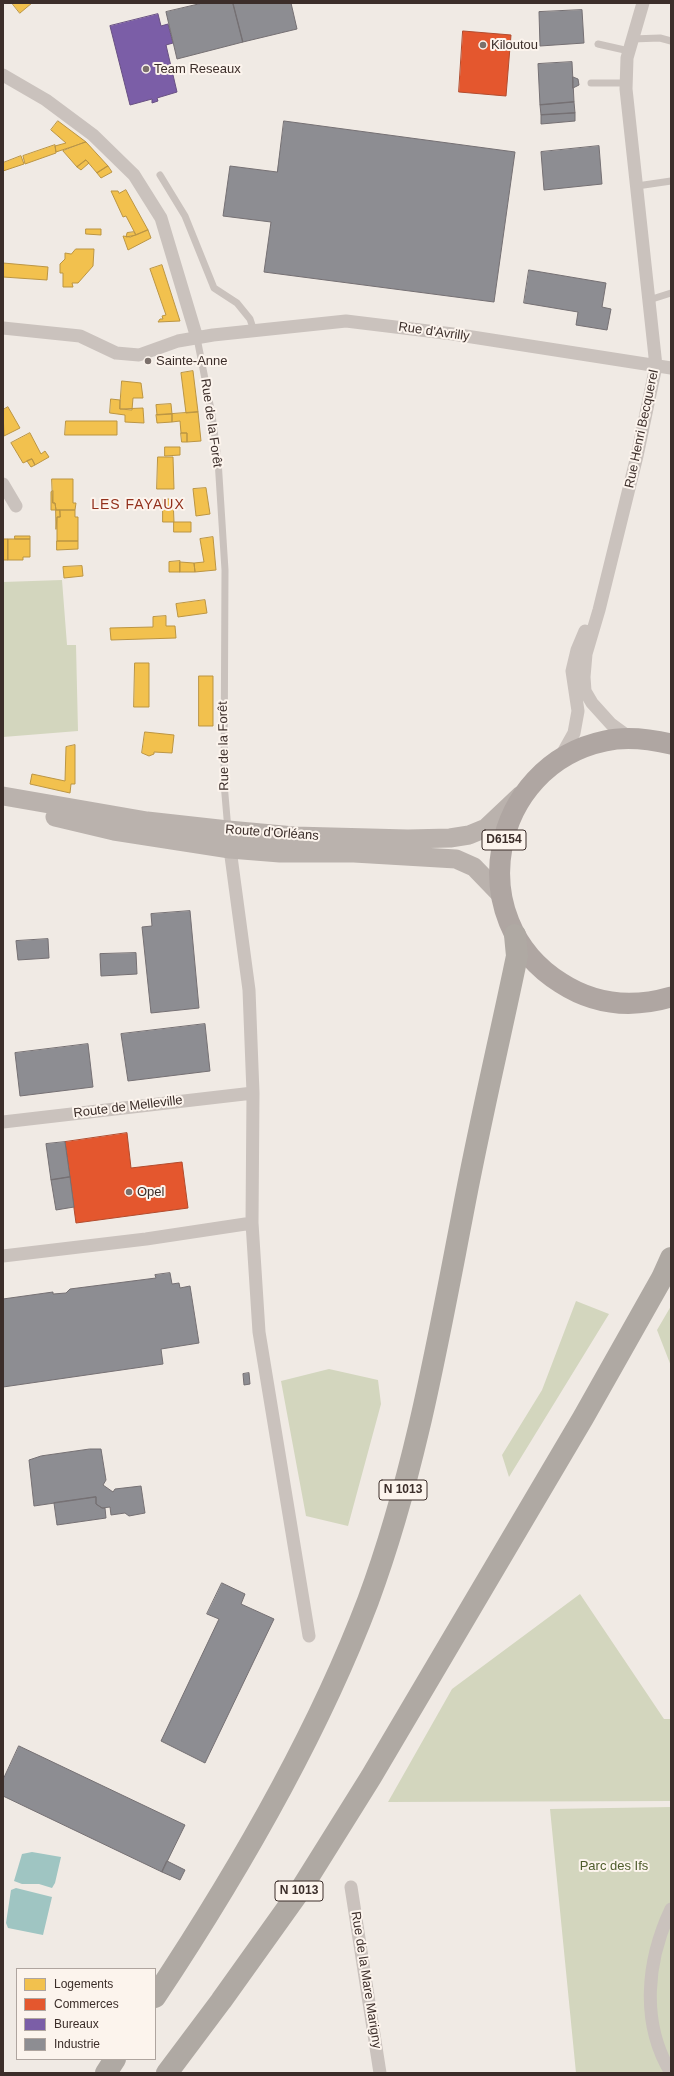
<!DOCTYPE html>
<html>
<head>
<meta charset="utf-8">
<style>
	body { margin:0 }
	#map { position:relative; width:674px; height:2076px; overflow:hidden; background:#f0eae4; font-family:Arial,sans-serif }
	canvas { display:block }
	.frame { position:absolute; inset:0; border:4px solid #3c2e2a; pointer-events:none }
	.legend { position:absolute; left:16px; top:1968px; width:140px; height:92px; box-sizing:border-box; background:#fcf4ed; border:1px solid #afa59f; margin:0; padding:5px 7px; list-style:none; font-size:12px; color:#3c2e2a }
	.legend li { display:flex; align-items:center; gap:8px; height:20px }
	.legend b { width:20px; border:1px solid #afa59f }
</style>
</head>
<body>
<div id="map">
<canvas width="674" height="2076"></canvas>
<div class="frame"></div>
<ul class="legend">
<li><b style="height:11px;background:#f2c14e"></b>Logements</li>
<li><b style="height:11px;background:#e4572e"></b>Commerces</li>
<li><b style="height:11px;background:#7b5ea7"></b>Bureaux</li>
<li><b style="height:11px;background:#8d8d92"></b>Industrie</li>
</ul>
</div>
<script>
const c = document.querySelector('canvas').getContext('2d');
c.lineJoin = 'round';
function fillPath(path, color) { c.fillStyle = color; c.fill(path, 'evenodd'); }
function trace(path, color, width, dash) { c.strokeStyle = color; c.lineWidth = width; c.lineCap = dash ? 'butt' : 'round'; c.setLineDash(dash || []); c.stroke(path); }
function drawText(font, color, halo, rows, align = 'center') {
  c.font = font + ' Arial,sans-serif'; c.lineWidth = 4; c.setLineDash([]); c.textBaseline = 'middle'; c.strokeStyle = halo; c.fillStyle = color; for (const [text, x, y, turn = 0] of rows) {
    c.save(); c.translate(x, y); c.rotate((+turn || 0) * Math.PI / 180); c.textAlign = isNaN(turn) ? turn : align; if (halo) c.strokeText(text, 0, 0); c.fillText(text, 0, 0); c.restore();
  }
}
fillPath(new Path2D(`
	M 62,580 L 67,645 L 76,645 L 78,731 L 3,737 L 3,582 Z
	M 576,1301 L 609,1314 L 509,1477 L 502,1455 L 542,1390 Z
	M 671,1306 L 671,1366 L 657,1330 Z
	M 329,1369 L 378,1380 L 381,1404 L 348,1526 L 306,1516 L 281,1381 Z
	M 580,1594 L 664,1719 L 671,1719 L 671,1801 L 388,1802 L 452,1689 Z
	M 671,1807 L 671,2073 L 576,2073 L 550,1809 Z`), '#d3d6be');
fillPath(new Path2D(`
	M 32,1852 L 61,1857 L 55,1883 L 52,1888 L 39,1884 L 22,1884 L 14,1881 L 22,1854 Z
	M 16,1888 L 52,1897 L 43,1935 L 8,1928 L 6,1923 L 11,1890 Z`), '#9fc5c2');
const homes = new Path2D(`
	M 12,3 L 32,3 L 20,13 Z
	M 58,121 L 86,142 L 56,152 L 55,146 L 66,143 L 51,130 Z
	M 86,142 L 108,166 L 97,173 L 86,160 L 77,167 L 63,151 Z
	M 55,145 L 56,153 L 25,164 L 23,156 Z
	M 21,156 L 24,164 L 3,171 L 3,163 Z
	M 86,160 L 89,163 L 81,170 L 77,167 Z
	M 108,166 L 112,172 L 101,178 L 97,173 Z
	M 126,190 L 148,230 L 136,235 L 126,216 L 123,217 L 111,191 L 118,191 L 119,193 Z
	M 86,229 L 101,229 L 101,235 L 86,234 Z
	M 148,230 L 151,238 L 128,250 L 123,236 L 130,237 Z
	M 134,232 L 136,235 L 126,237 L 127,233 Z
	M 76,249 L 94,249 L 93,266 L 78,283 L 72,283 L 73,287 L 63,287 L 63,273 L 60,273 L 60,264 L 65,259 L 65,253 L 71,254 Z
	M 3,263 L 48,267 L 47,280 L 3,277 Z
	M 162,265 L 180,321 L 158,322 L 160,319 L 163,319 L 162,316 L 166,315 L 150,269 Z
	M 193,371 L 198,412 L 186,413 L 181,373 Z
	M 122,381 L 141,383 L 143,398 L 133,398 L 132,410 L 120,409 Z
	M 111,399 L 120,400 L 120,409 L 143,408 L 144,423 L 125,422 L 125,415 L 110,413 Z
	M 171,404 L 172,414 L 157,415 L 156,405 Z
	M 8,407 L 20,428 L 4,436 L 3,410 Z
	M 198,412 L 201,441 L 187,442 L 187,433 L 181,433 L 180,421 L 172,422 L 172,414 Z
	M 172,414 L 172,422 L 157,423 L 156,415 Z
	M 66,421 L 117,421 L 117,435 L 65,435 Z
	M 30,433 L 41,454 L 45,451 L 49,457 L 35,465 L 32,459 L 23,463 L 11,443 Z
	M 181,433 L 187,433 L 187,442 L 182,442 Z
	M 165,447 L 180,447 L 180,455 L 165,456 Z
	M 158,457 L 173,457 L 174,489 L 157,489 Z
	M 32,459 L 35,465 L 31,467 L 27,461 Z
	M 52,479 L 73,479 L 73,503 L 76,503 L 75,510 L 56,510 L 55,503 L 53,503 Z
	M 206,488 L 210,514 L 196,516 L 193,489 Z
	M 53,491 L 53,503 L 55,503 L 56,510 L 51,510 L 51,492 Z
	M 163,499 L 173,499 L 174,522 L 163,522 Z
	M 56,510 L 60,510 L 60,517 L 57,517 L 56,529 Z
	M 60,510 L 75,510 L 75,517 L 78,517 L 78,541 L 57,541 L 57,517 L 60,517 Z
	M 174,522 L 191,522 L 191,532 L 174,532 Z
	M 15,536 L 30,536 L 30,539 L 15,539 Z
	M 213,537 L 216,570 L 195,572 L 194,563 L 204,562 L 200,539 Z
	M 3,539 L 8,539 L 8,560 L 3,560 Z
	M 8,539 L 30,539 L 30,557 L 23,557 L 23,560 L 8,560 Z
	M 57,541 L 78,541 L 78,549 L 57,550 Z
	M 180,561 L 180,572 L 169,572 L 169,562 Z
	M 180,562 L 194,563 L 195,572 L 180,572 Z
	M 82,566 L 83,576 L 64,578 L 63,567 Z
	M 205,600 L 207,613 L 178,617 L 176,604 Z
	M 166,616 L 166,626 L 175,626 L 176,638 L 111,640 L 110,628 L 153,627 L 153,617 Z
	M 135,663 L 149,663 L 149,707 L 134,707 Z
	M 199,676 L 213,676 L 213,726 L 199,726 Z
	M 145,732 L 174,735 L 172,753 L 154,752 L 154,754 L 149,756 L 142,753 Z
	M 75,745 L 75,784 L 71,784 L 70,793 L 30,784 L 32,774 L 65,781 L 66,747 Z`);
fillPath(homes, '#f2c14e');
trace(homes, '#bb9543', 1);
const shops = new Path2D(`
	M 463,31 L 511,35 L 506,96 L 459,92 Z
	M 127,1133 L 131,1168 L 182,1162 L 188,1208 L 76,1223 L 65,1142 Z`);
fillPath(shops, '#e4572e');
trace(shops, '#b24b2d', 1);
const offices = new Path2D(`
	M 158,14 L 161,26 L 168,24 L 173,43 L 166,45 L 177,92 L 157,98 L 158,101 L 152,103 L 152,99 L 130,105 L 110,26 Z`);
fillPath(offices, '#7b5ea7');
trace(offices, '#685082', 1);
const industry = new Path2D(`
	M 203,3 L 233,3 L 243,42 L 177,59 L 166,12 Z
	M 233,3 L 291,3 L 297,29 L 243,42 Z
	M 582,10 L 584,43 L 540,46 L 539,12 Z
	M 572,62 L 574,102 L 540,105 L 538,64 Z
	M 573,77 L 578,79 L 579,85 L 573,88 Z
	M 574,102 L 575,113 L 541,115 L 540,105 Z
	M 575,113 L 575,121 L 541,124 L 541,115 Z
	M 284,121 L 515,152 L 494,302 L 264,272 L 271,222 L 223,216 L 230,166 L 277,172 Z
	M 599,146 L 602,184 L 544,190 L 541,152 Z
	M 529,270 L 606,283 L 602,307 L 611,309 L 607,330 L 576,325 L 578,312 L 524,303 Z
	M 190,911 L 199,1008 L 151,1013 L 142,927 L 152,926 L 151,914 Z
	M 48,939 L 49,958 L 18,960 L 16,941 Z
	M 136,953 L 137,974 L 101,976 L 100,954 Z
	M 205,1024 L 210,1071 L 128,1081 L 121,1034 Z
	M 88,1044 L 93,1087 L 20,1096 L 15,1053 Z
	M 65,1142 L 70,1177 L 51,1180 L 46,1144 Z
	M 70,1177 L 74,1207 L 56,1210 L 51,1180 Z
	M 170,1273 L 172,1284 L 179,1283 L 180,1288 L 190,1286 L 199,1343 L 161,1349 L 163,1364 L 3,1387 L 3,1299 L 53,1292 L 53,1294 L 66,1293 L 70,1289 L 156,1278 L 155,1275 Z
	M 249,1373 L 250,1384 L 244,1385 L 243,1374 Z
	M 90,1449 L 101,1449 L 106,1480 L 103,1485 L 113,1492 L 115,1489 L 141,1486 L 145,1513 L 129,1516 L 125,1513 L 111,1515 L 110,1507 L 102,1508 L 96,1504 L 96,1497 L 34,1506 L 29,1460 L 41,1456 Z
	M 96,1497 L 96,1504 L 102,1508 L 105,1508 L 106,1518 L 57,1525 L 54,1503 Z
	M 222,1583 L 245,1594 L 241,1604 L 274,1619 L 205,1763 L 161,1741 L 219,1619 L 207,1614 Z
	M 19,1746 L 185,1825 L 162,1872 L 3,1796 L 3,1780 Z
	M 167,1861 L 185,1870 L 180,1880 L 162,1872 Z`);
fillPath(industry, '#8d8d92');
trace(industry, '#757073', 1);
trace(new Path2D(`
	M 632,39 L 660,38 L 671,41
	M 598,44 L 629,51
	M 591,83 L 626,83
	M 160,175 L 185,216 L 214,288 L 237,303 L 250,319 L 254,331
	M 637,186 L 671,181
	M 649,300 L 671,293
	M 197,338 L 212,415 L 218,460 L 225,570 L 224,783 L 228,830`), '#cac2bd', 7);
trace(new Path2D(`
	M 3,75 L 46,100 L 93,135 L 134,175 L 161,218 L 197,338
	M 3,328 L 80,336 L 116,353 L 139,355 L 178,341 L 213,335 L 346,321 L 453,334 L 671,368
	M 3,484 L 16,506
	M 630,738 L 611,724 L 592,703 L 585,691 L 584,677 L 586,654 L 599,610 L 637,456 L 656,366 L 626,89 L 627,58 L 643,3
	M 560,758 L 574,733 L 578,711 L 572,671 L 577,650 L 585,631
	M 3,1122 L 253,1093
	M 252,1223 L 259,1332 L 309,1636
	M 3,1256 L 146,1239 L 252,1223 L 253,1093 L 249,990 L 230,849
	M 351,1887 L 380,2073
	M 671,1909 C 647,1960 640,2022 671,2073`), '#cac2bd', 13);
trace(new Path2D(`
	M 3,796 L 147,821 L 228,830 L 294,836 L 408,839 L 450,838 L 469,835 L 486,828 L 521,795
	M 55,817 L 114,831 L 230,849 L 280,853 L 354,853 L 456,859 L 474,867 L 500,894`), '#bab2ad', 19);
trace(new Path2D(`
	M 671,744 C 649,739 627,736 605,741 C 490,765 460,920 561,983 C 595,1005 633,1008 671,997`), '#afa6a2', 21);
trace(new Path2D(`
	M 155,1997 C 236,1875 316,1738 368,1601 C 414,1477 437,1346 462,1217 C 477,1136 496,1055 513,975 L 517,956 L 515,935
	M 106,2073 L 115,2059
	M 167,2073 L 221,2001 L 301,1889 L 371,1777 L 583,1418 L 662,1278 L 671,1258`), '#afa9a3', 22);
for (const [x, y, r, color] of [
	[483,45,4,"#7b706b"],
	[146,69,4,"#7b706b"],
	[148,361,4,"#7b706b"],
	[129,1192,4,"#7b706b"]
]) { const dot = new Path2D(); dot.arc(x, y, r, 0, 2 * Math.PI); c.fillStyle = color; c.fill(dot); trace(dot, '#fcf4ed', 1.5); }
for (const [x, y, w] of [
	[504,840,44],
	[403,1490,48],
	[299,1891,48]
]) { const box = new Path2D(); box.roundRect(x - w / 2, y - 10, w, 20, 3); c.fillStyle = '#fcf4ed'; c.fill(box); trace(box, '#3c2e2a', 1); }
drawText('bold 12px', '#3c2e2a', null, [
	["D6154",504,840],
	["N 1013",403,1490],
	["N 1013",299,1891]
]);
drawText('13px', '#3c2e2a', '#fcf4ed', [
	["Kiloutou",491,45],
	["Team Reseaux",154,69],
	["Sainte-Anne",156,361],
	["Opel",137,1192]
], 'left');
drawText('13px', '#3c2e2a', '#fcf4ed', [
	["Rue d'Avrilly",434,332,8],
	["Rue de la Forêt",211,423,82],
	["Rue Henri Becquerel",642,429,-78],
	["Rue de la Forêt",224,746,-91],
	["Route d'Orléans",272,833,4],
	["Route de Melleville",128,1107,-7],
	["Rue de la Mare Marigny",366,1980,81]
]);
drawText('13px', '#4e5c2b', '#fcf4ed', [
	["Parc des Ifs",614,1866]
]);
c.letterSpacing = '1px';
drawText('14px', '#92301c', '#fcf4ed', [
	["LES FAYAUX",138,505]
]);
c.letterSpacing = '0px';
</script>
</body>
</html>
